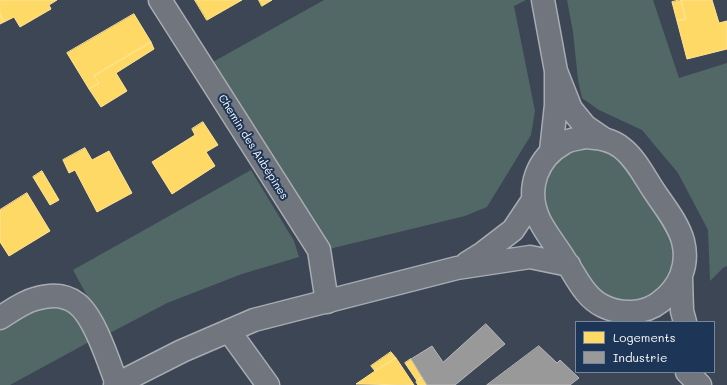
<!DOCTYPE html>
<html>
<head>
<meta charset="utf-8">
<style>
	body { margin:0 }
	#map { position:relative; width:727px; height:385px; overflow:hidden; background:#3d4654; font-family:Mali,sans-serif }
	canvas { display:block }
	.legend { position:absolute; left:575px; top:321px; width:140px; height:52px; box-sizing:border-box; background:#1d3557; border:1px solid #77869a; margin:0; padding:5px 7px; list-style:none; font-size:12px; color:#fff }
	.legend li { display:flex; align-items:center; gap:8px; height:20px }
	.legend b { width:20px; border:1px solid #77869a }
</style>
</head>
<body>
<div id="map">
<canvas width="727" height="385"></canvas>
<ul class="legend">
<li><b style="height:11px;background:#ffd966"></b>Logements</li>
<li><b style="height:11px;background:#999"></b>Industrie</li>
</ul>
</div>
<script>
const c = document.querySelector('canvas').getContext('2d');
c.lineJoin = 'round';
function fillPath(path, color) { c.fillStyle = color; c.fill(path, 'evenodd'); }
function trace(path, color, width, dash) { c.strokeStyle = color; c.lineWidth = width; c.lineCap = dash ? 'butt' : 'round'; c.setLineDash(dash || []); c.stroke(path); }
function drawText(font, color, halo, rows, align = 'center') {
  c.font = font + ' Mali,sans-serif'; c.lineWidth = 4; c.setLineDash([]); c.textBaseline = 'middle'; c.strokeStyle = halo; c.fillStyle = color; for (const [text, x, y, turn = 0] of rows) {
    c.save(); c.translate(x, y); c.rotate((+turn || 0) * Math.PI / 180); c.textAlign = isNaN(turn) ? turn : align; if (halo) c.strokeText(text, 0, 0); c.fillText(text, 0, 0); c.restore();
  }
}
fillPath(new Path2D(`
	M 324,0 L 526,0 L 514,6 L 535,111 L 531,135 L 487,207 L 465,216 L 325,250 L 309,214 L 211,63 Z
	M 567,0 L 653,0 L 679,78 L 727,63 L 727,266 L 723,268 L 710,281 L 708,230 L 678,173 L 642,130 L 599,110 L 582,98 L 578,80 L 573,32 Z
	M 586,146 L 602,149 L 617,156 L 628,168 L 671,233 L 674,247 L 673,265 L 667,280 L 656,293 L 641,302 L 621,302 L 603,297 L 589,286 L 542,212 L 542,178 L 553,161 L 568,150 Z
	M 251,170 L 294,241 L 299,257 L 242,274 L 167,303 L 108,334 L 73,270 Z
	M 45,306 C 73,308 78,319 89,342 L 10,385 L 0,385 L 0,327 Z`), '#516867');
const homes = new Path2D(`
	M 0,0 L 57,0 L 49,5 L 51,9 L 20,27 L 14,17 L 4,22 L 0,14 Z
	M 195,0 L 242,0 L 207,20 Z
	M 259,0 L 272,0 L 262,6 Z
	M 681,0 L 686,19 L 677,21 L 672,2 Z
	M 681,0 L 712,0 L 719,23 L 727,21 L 727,49 L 687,59 L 677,21 L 686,19 Z
	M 0,14 L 4,22 L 0,24 Z
	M 134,14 L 151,42 L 94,76 L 99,83 L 89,89 L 67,53 Z
	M 151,42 L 154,49 L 116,73 L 127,91 L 101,107 L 89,89 L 99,83 L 94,76 Z
	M 203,122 L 218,145 L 206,152 L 215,166 L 172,194 L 152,162 L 195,135 L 192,129 Z
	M 85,148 L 92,160 L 109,151 L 132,193 L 97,212 L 75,170 L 69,173 L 63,160 Z
	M 42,171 L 59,200 L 50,205 L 33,177 Z
	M 27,193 L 50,231 L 9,256 L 0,242 L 0,210 Z
	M 391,352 L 396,358 L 375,371 L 371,366 Z
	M 396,358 L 414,385 L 356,384 L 375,371 Z
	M 411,359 L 423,377 L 417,381 L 405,363 Z
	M 423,377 L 427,385 L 418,385 L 416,382 Z`);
fillPath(homes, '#ffd966');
trace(homes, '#ffe494', 1);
const industry = new Path2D(`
	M 486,324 L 505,344 L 455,385 L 427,385 L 411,359 L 432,346 L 443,362 Z
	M 539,346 L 557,363 L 560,360 L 579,378 L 570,385 L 487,385 Z`);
fillPath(industry, '#999');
trace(industry, '#b8b8b8', 1);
const street = new Path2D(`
	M 160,0 L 319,250 L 327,302
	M 543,0 L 556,71
	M 551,151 L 556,105 L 556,71 L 571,109 L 585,126 L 604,139
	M 0,318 C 11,311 23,302 35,299 C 48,295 64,294 76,303 C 94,315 109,363 117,384
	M 229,331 L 268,385`);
const secondary = new Path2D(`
	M 585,137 C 598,138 611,139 622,148 C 636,159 644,176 654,191 C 664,206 678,223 683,241 C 689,265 680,287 660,302 C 645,314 621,315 603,306 C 585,298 576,276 565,260 C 558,248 543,230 538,217 C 526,188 537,158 564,143 C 570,139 578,139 585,137 Z
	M 467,263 L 483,253 L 513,230 L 533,200
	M 681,278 L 682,311 L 685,322
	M 687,372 L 700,385
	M 115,385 L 182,351 L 254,320 L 457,268 L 530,257 L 569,265`);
trace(street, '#a8acb2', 25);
trace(secondary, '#a8acb2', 25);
trace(street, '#70757e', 22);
trace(secondary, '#70757e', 22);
drawText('11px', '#fff', '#1d3557', [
	["Chemin des Aubépines",253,147,58]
]);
</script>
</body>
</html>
